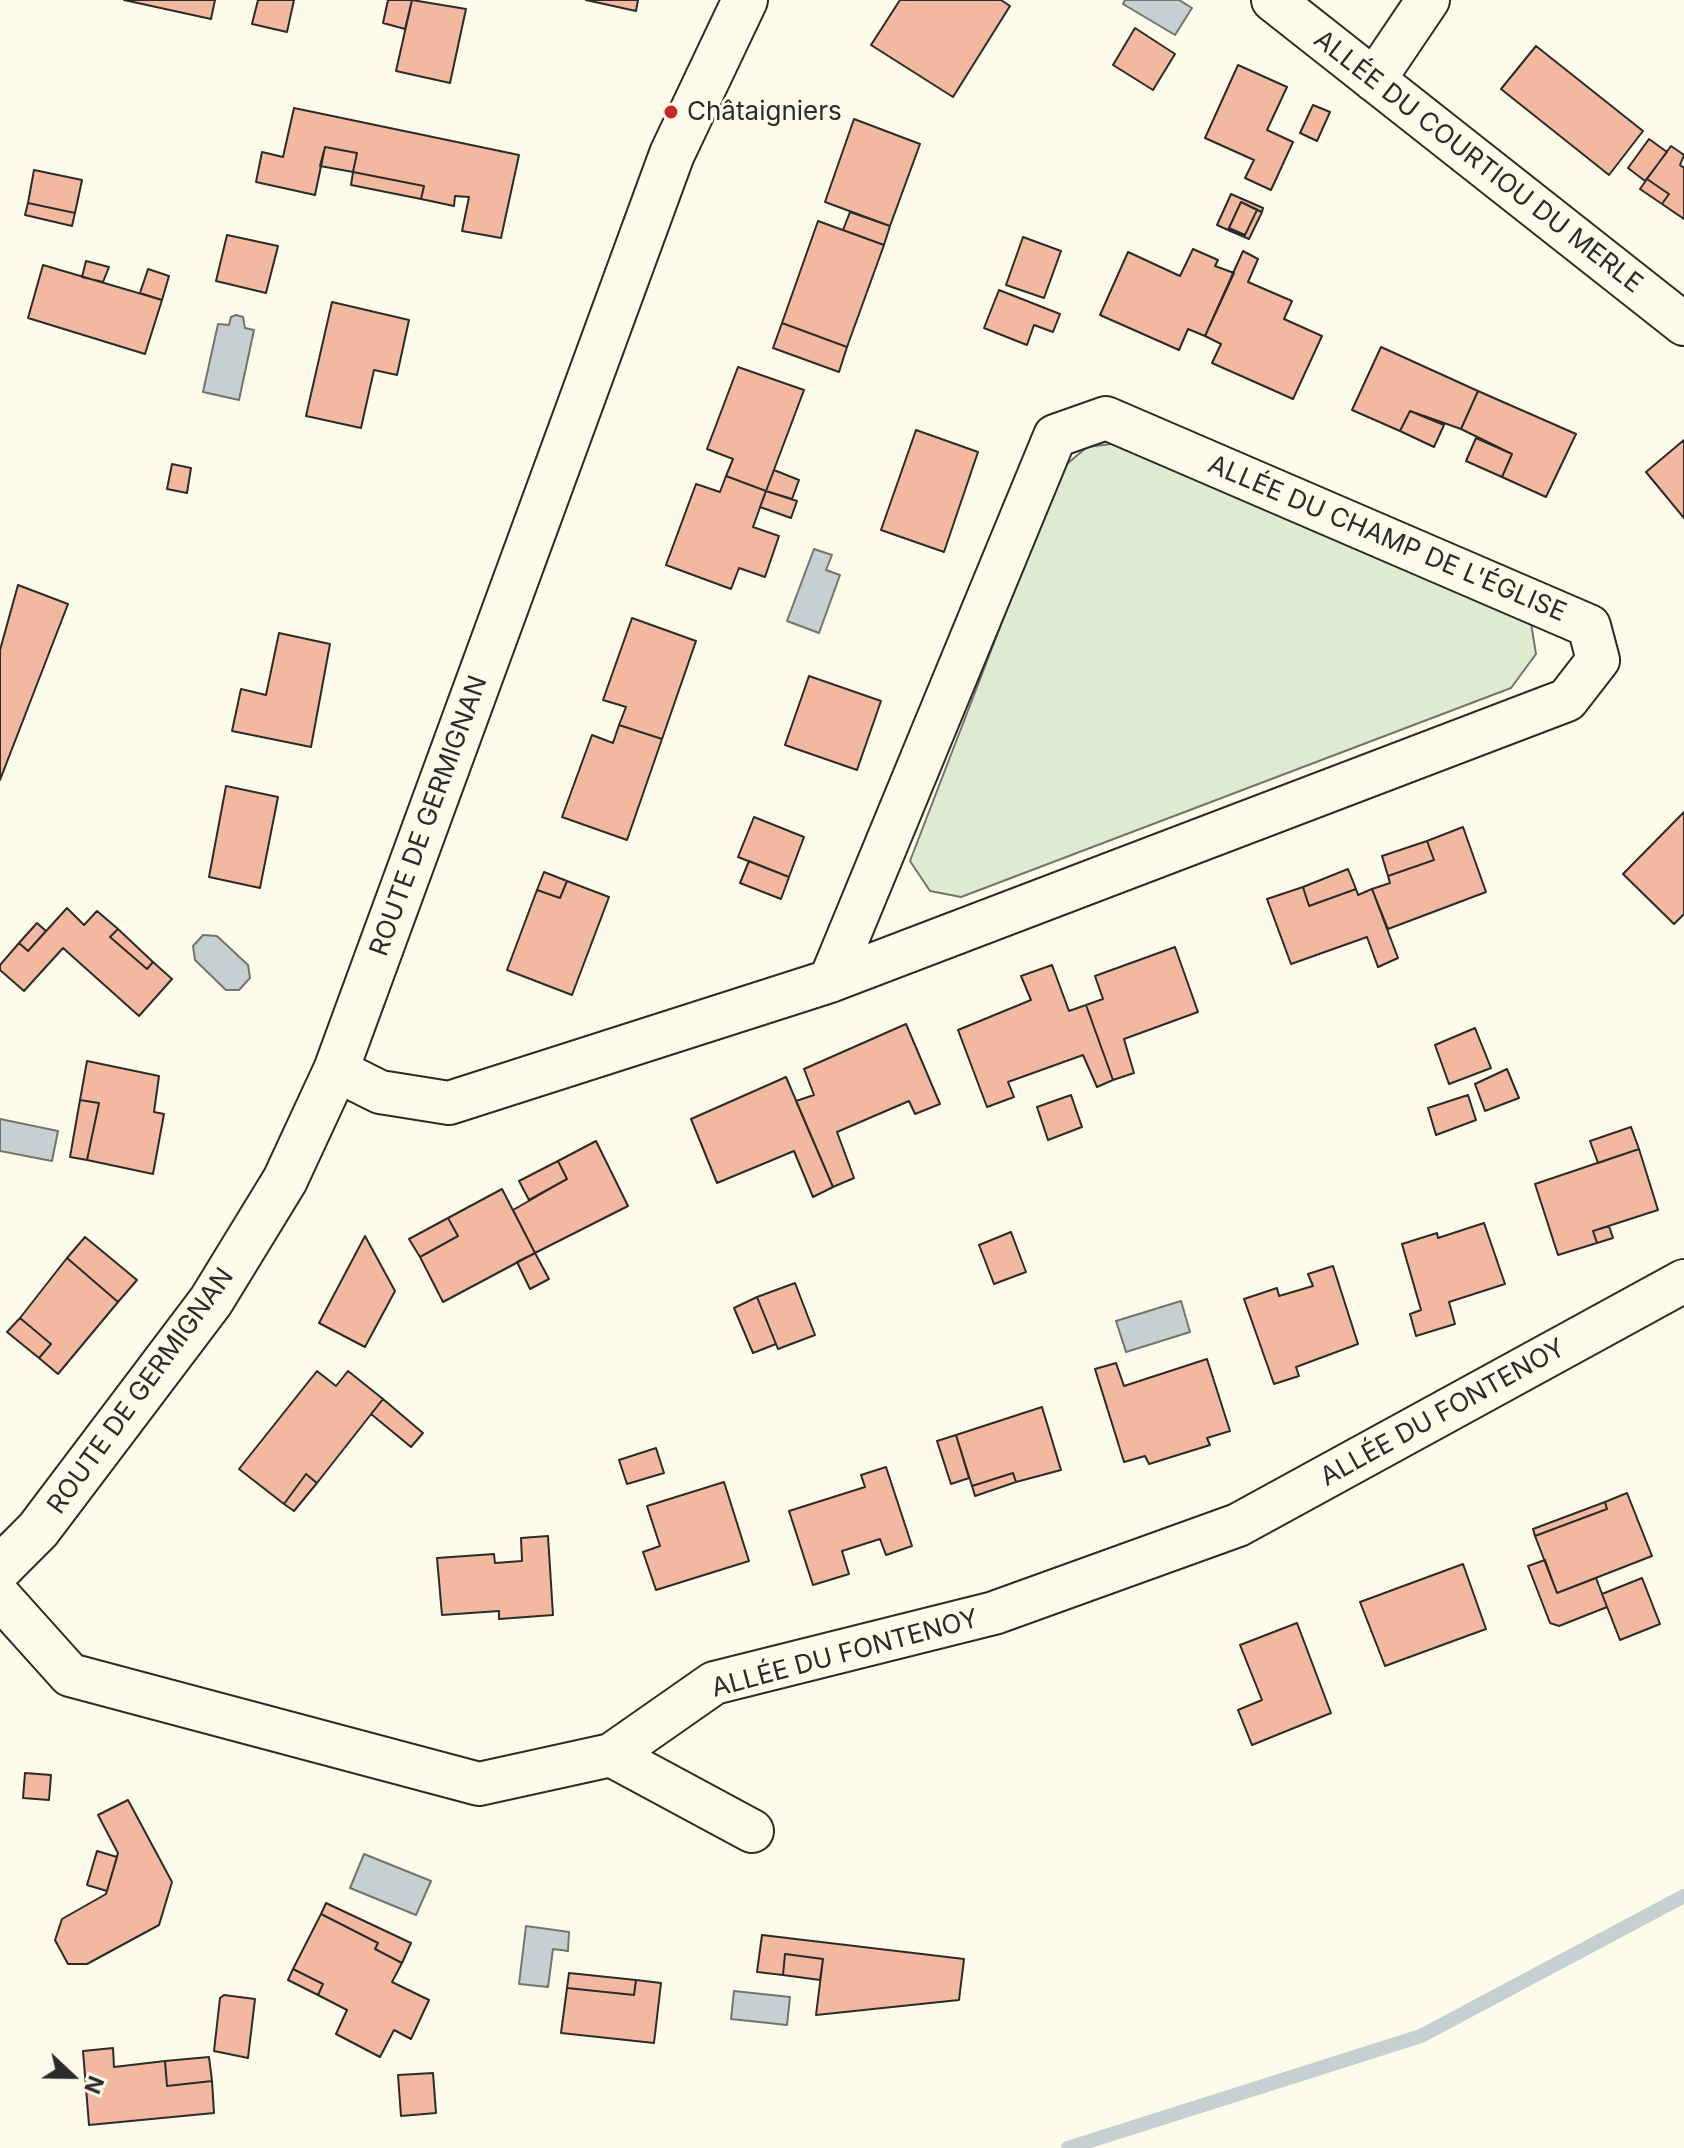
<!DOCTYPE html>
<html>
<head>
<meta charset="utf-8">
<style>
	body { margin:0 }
	#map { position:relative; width:1684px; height:2148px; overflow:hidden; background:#fdfbea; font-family:Inter,sans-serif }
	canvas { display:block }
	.north { position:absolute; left:32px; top:2036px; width:80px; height:80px; -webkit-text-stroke:6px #fdfbea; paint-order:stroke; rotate:112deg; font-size:22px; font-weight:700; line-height:32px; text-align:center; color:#2b2b2b }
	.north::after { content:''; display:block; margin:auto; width:28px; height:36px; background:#2b2b2b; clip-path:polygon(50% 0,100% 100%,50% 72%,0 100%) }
</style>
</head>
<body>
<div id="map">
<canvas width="1684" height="2148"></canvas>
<div class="north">N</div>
</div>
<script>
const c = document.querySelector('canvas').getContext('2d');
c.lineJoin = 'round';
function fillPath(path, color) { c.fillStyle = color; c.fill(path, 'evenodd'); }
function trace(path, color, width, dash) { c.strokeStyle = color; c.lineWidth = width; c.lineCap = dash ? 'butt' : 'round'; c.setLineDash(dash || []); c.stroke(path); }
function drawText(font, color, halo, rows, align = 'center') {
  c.font = font + ' Inter,sans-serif'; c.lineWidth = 6; c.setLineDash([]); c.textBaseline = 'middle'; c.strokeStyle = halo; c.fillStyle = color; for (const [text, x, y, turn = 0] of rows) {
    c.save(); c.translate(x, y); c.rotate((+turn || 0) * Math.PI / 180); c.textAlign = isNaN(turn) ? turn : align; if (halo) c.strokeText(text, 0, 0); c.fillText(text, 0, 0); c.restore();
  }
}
const green = new Path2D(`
	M 1119,443 L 1531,623 L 1536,654 L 1511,688 L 961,897 L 930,891 L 910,861 L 1061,469 L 1087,447 Z`);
fillPath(green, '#deebd1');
trace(green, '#74746e', 2);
const water = new Path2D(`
	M 1125,0 L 1179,0 L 1192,8 L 1175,35 L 1123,4 Z
	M 236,315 L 243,317 L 245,328 L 254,330 L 239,400 L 203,392 L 218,324 L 229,325 L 231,317 Z
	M 814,549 L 832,555 L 826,570 L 840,575 L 819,633 L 787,621 Z
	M 203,935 L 217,936 L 248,965 L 250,978 L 239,990 L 226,990 L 195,960 L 193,946 Z
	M 0,1119 L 58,1131 L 52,1161 L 0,1151 Z
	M 1181,1301 L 1190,1332 L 1126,1352 L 1116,1321 Z
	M 364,1854 L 431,1881 L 416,1915 L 350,1888 Z
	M 526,1926 L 569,1932 L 568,1951 L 553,1949 L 548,1987 L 519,1984 Z
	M 734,1991 L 790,1997 L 787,2025 L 731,2019 Z`);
fillPath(water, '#c7d0d0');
trace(water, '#74746e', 2);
trace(new Path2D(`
	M 1068,2148 L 1421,2036 L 1684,1896`), '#c7d0d0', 14);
const building = new Path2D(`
	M 124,0 L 215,0 L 211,19 Z
	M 258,0 L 294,0 L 287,32 L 252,24 Z
	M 388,0 L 412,0 L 405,29 L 383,23 Z
	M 412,0 L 466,9 L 450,83 L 396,71 Z
	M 586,0 L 638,0 L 636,11 Z
	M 900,0 L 1001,0 L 1010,6 L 953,97 L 871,45 Z
	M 1135,28 L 1175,54 L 1153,90 L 1113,65 Z
	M 1536,46 L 1643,131 L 1609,175 L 1501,89 Z
	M 1238,65 L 1287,87 L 1267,130 L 1293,142 L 1271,190 L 1245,178 L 1254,160 L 1205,138 Z
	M 1313,105 L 1330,112 L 1317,141 L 1300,133 Z
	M 294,108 L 519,155 L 501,238 L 462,231 L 469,197 L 455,196 L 454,206 L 421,199 L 424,186 L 353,172 L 357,153 L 325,147 L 315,195 L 256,182 L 262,152 L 283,157 Z
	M 854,119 L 920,144 L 890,226 L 825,202 Z
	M 1649,139 L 1667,152 L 1645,181 L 1628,168 Z
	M 1671,146 L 1684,155 L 1680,165 L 1684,168 L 1684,219 L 1662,204 L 1669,194 L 1647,179 Z
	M 325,147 L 357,153 L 353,172 L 320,166 Z
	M 34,170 L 82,180 L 75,213 L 28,203 Z
	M 353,172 L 424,186 L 421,199 L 351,185 Z
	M 1647,179 L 1669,194 L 1662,204 L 1640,189 Z
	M 1231,194 L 1263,208 L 1262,212 L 1241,202 L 1228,230 L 1217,225 Z
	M 1241,202 L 1257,210 L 1245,235 L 1229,228 Z
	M 28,203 L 75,213 L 72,226 L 25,215 Z
	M 1257,210 L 1262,212 L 1249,239 L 1228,230 L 1245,235 Z
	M 850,212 L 890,226 L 884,245 L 843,230 Z
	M 818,221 L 884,245 L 847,347 L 782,323 Z
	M 227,235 L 278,246 L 266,293 L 216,281 Z
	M 1023,237 L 1061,251 L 1044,298 L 1006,285 Z
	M 1193,249 L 1218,260 L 1215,266 L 1234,273 L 1205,336 L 1188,329 L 1179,350 L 1100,315 L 1128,252 L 1180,276 Z
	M 1243,251 L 1258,259 L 1248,282 L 1292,301 L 1284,319 L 1322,336 L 1293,399 L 1212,363 L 1221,344 L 1205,336 Z
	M 86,261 L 109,267 L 103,282 L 82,277 Z
	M 43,265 L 162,300 L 145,354 L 28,318 Z
	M 148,269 L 169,276 L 162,300 L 140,293 Z
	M 999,290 L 1060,314 L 1053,332 L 1034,325 L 1027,345 L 984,328 Z
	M 332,302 L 409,320 L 397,375 L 374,370 L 361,428 L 306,416 Z
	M 782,323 L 847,347 L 839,372 L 773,348 Z
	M 1381,347 L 1478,391 L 1461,429 L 1410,411 L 1400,431 L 1352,410 Z
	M 738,367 L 804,390 L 766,491 L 726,476 L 733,459 L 707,449 Z
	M 1478,391 L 1576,434 L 1546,497 L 1502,477 L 1512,454 L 1461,429 Z
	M 1410,411 L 1444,425 L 1434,447 L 1400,431 Z
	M 916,430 L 978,452 L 944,552 L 881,530 Z
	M 1476,438 L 1512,454 L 1502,477 L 1466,461 Z
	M 1684,440 L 1684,518 L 1646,472 Z
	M 172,464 L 191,468 L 187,493 L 167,489 Z
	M 774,470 L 799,480 L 792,499 L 766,491 Z
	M 726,476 L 766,491 L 753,527 L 779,536 L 765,577 L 739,568 L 731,589 L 666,565 L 696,484 L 720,492 Z
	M 766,491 L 797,501 L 791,518 L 760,507 Z
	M 18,585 L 68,604 L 0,780 L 0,650 Z
	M 632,618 L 696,641 L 662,739 L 619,725 L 626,707 L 603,700 Z
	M 279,633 L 330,644 L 311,747 L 232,731 L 241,689 L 266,695 Z
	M 809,676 L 881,701 L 857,770 L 785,745 Z
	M 619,725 L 662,739 L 627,840 L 562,817 L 592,735 L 613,743 Z
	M 226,786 L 278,797 L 260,888 L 209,877 Z
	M 1684,812 L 1684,914 L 1674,924 L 1623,874 Z
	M 754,817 L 804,837 L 789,877 L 738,857 Z
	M 1463,827 L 1486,892 L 1388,929 L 1372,889 L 1390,883 L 1388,876 L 1434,860 L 1427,841 Z
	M 1427,841 L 1434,860 L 1388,876 L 1382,856 Z
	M 749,861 L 789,877 L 781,899 L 740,883 Z
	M 1348,869 L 1356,889 L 1309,906 L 1303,887 Z
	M 544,872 L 567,881 L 560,898 L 537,890 Z
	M 567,881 L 609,897 L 572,995 L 507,970 L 537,890 L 560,898 Z
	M 1303,887 L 1309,906 L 1356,889 L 1358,895 L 1372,889 L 1398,958 L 1378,967 L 1367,937 L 1291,964 L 1267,899 Z
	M 67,908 L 84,925 L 97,911 L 118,929 L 110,937 L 147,969 L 153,962 L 172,979 L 139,1016 L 63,948 L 24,991 L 0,970 L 0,965 L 19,943 L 28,951 Z
	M 37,923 L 46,931 L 28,951 L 19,943 Z
	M 118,929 L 153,962 L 147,969 L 110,937 Z
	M 1175,947 L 1198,1012 L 1124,1039 L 1134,1073 L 1113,1080 L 1086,1005 L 1103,999 L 1095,976 Z
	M 1052,965 L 1069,1011 L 1086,1005 L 1113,1080 L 1097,1087 L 1083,1055 L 1008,1082 L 1014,1097 L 987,1107 L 958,1030 L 1031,1000 L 1021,976 Z
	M 906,1024 L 940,1104 L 915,1114 L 909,1101 L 837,1132 L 854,1178 L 833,1187 L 796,1101 L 814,1095 L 804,1069 Z
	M 1475,1028 L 1491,1068 L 1449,1084 L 1435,1045 Z
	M 87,1061 L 159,1076 L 154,1112 L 164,1114 L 153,1174 L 87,1160 L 99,1103 L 80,1100 Z
	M 1507,1069 L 1519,1098 L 1485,1111 L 1475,1084 Z
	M 786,1077 L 833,1187 L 813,1197 L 794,1151 L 717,1183 L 691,1119 Z
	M 1071,1095 L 1082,1127 L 1048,1140 L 1037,1107 Z
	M 1468,1095 L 1476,1120 L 1436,1135 L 1428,1108 Z
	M 80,1100 L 99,1103 L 87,1160 L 70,1157 Z
	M 1631,1127 L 1639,1149 L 1598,1163 L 1590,1141 Z
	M 596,1141 L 628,1206 L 535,1253 L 513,1210 L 567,1179 L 558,1161 Z
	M 1639,1149 L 1658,1210 L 1593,1231 L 1597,1243 L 1558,1255 L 1535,1184 Z
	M 558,1161 L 567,1179 L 529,1200 L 519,1181 Z
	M 502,1189 L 535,1253 L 443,1302 L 420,1257 L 458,1236 L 448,1218 Z
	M 448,1218 L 458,1236 L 420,1257 L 409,1239 Z
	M 1484,1223 L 1505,1284 L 1449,1302 L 1455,1324 L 1416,1336 L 1410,1314 L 1421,1310 L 1402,1244 L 1437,1233 L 1438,1238 Z
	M 1609,1226 L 1613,1238 L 1597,1243 L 1593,1231 Z
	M 1011,1232 L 1026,1272 L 994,1284 L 979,1245 Z
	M 365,1236 L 395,1291 L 365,1347 L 319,1323 Z
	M 85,1237 L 137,1280 L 118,1302 L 67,1258 Z
	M 535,1253 L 549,1279 L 530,1289 L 517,1262 Z
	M 67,1258 L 118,1302 L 58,1374 L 39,1358 L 51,1344 L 20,1318 Z
	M 1333,1266 L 1358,1344 L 1296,1367 L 1299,1376 L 1274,1384 L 1244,1299 L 1277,1288 L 1279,1296 L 1313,1286 L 1308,1274 Z
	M 795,1283 L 815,1335 L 778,1349 L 757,1297 Z
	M 757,1297 L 776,1344 L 753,1353 L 734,1308 Z
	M 20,1318 L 51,1344 L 39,1358 L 7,1332 Z
	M 1207,1359 L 1230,1431 L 1207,1438 L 1210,1445 L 1149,1464 L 1145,1456 L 1124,1462 L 1095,1369 L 1116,1363 L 1124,1386 Z
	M 317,1371 L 336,1386 L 348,1371 L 383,1399 L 317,1483 L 306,1474 L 284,1504 L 239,1469 Z
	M 383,1399 L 423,1433 L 411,1447 L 371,1414 Z
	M 1042,1407 L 1061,1470 L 1016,1482 L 1013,1473 L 972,1486 L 956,1435 Z
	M 956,1435 L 969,1478 L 951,1484 L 937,1441 Z
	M 656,1448 L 664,1473 L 627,1484 L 619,1460 Z
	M 886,1467 L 912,1546 L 886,1555 L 880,1539 L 842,1551 L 849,1574 L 813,1585 L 789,1511 L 865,1487 L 861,1475 Z
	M 1013,1473 L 1016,1482 L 975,1496 L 972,1486 Z
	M 306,1474 L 317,1483 L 294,1511 L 284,1504 Z
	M 724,1482 L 749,1561 L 656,1590 L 643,1552 L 660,1546 L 647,1506 Z
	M 1627,1493 L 1652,1556 L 1557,1593 L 1535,1536 L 1607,1509 L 1605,1502 Z
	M 1605,1502 L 1607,1509 L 1535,1536 L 1533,1529 Z
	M 548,1536 L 553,1615 L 499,1619 L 499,1611 L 442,1615 L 437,1558 L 494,1554 L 495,1563 L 522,1561 L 521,1538 Z
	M 1545,1560 L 1557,1593 L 1596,1578 L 1607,1607 L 1559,1626 L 1550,1623 L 1528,1566 Z
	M 1463,1564 L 1486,1629 L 1385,1666 L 1360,1602 Z
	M 1642,1578 L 1660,1624 L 1620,1640 L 1602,1594 Z
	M 1297,1623 L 1331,1713 L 1252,1745 L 1238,1710 L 1262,1700 L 1240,1645 Z
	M 25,1773 L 51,1775 L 49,1800 L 23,1798 Z
	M 128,1800 L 172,1882 L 159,1925 L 87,1964 L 68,1964 L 55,1940 L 62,1919 L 106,1894 L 118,1853 L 98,1815 Z
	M 97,1851 L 117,1857 L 107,1891 L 87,1885 Z
	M 326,1903 L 411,1943 L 402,1963 L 375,1949 L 378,1943 L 321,1914 Z
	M 321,1914 L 378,1943 L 375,1949 L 402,1963 L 392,1982 L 429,2000 L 411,2039 L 394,2030 L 380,2057 L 336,2034 L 347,2010 L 318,1995 L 323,1984 L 293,1969 Z
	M 762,1935 L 964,1959 L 959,2000 L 816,2015 L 823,1959 L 785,1954 L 783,1975 L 757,1972 Z
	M 785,1954 L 823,1959 L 820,1980 L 783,1975 Z
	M 293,1969 L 323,1984 L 318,1995 L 288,1980 Z
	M 569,1973 L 636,1980 L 634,1995 L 567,1988 Z
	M 636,1980 L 661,1983 L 654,2043 L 561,2033 L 567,1988 L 634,1995 Z
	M 224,1995 L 255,1999 L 248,2058 L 214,2051 L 220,1998 Z
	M 113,2048 L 114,2067 L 165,2061 L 167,2086 L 212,2081 L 214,2113 L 89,2125 L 83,2051 Z
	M 209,2057 L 212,2081 L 167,2086 L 165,2061 Z
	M 433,2073 L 436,2113 L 401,2116 L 398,2075 Z`);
fillPath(building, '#f2b8a0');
trace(building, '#2b2b2b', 2);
const street = new Path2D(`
	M 1273,0 L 1684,324
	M 1374,80 L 1428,0
	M 336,1070 L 380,1092 L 449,1103 L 830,981 L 1567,700 L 1598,660 L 1589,626 L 1106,418 L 1055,436 L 830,981
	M 0,1597 L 70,1675 L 479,1784 L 611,1755 L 714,1683 L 994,1613 L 1238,1525 L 1684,1281
	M 611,1755 L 752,1831`);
const secondary = new Path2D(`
	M 0,1568 L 38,1530 L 211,1301 L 285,1180 L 336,1070 L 672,154 L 745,0`);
trace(street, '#2b2b2b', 46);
trace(secondary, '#2b2b2b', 48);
trace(street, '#fdfbea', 42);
trace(secondary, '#fdfbea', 44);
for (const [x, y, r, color] of [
	[671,112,8,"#c62828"]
]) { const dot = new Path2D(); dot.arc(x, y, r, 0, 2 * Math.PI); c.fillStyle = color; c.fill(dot); trace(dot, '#fdfbea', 3); }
drawText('26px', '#2b2b2b', '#fdfbea', [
	["Châtaigniers",687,112]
], 'left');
drawText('26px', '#2b2b2b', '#fdfbea', [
	["ALLÉE DU COURTIOU DU MERLE",1478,162,38],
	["ALLÉE DU CHAMP DE L'ÉGLISE",1387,539,23],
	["ROUTE DE GERMIGNAN",429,816,-70],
	["ROUTE DE GERMIGNAN",141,1391,-54],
	["ALLÉE DU FONTENOY",1443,1413,-29],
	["ALLÉE DU FONTENOY",845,1654,-15]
]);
</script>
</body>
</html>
